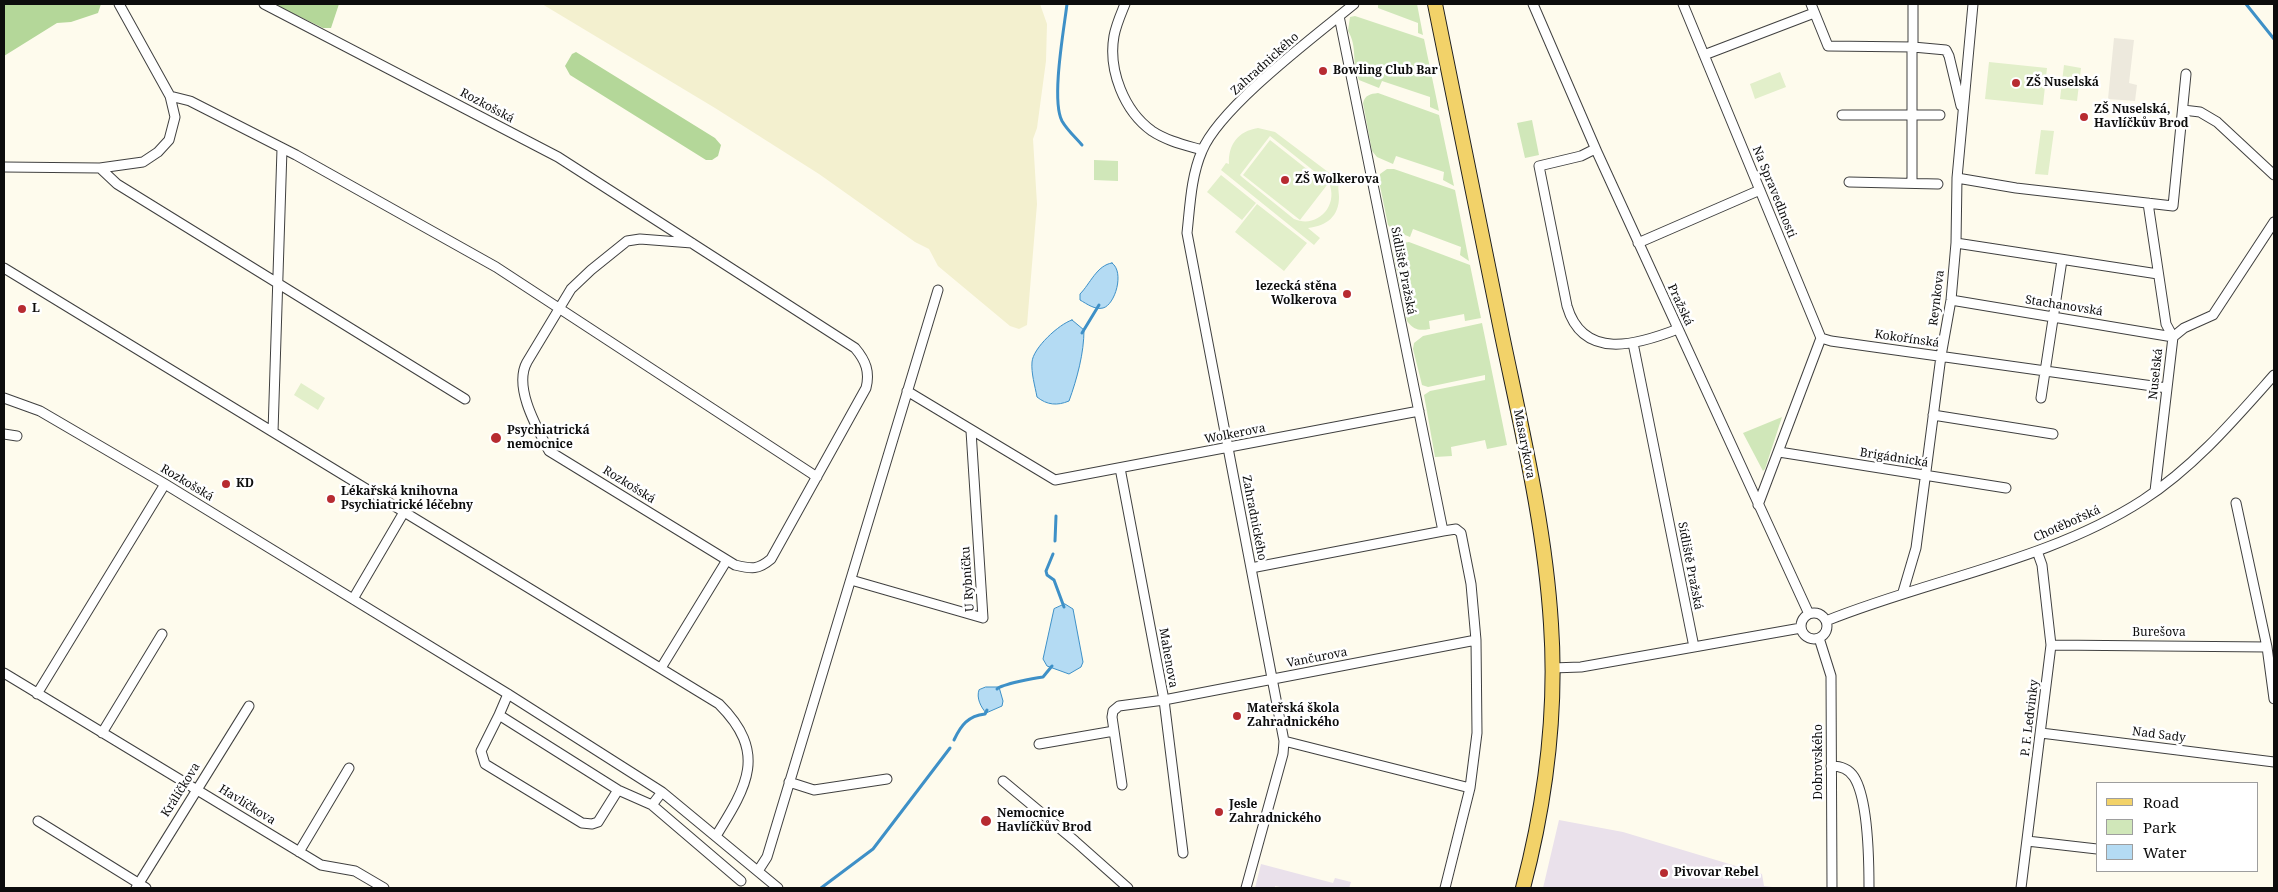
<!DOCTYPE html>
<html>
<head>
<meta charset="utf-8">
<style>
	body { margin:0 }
	#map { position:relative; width:2278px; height:892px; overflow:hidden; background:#fefbed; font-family:"Noto Serif",serif }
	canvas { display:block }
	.frame { position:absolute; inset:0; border:5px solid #0d0d0d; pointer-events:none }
	.legend { position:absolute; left:2096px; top:782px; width:162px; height:90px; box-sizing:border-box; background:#fff; border:1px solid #9e9e9e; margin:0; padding:6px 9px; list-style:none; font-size:15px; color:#0d0d0d }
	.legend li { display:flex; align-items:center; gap:10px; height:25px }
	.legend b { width:25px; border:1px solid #9e9e9e }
</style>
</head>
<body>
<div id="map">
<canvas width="2278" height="892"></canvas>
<div class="frame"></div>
<ul class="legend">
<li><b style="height:6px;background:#f2d269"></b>Road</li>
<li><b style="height:14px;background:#d0e7b9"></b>Park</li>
<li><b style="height:14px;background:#b4dbf3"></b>Water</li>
</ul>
</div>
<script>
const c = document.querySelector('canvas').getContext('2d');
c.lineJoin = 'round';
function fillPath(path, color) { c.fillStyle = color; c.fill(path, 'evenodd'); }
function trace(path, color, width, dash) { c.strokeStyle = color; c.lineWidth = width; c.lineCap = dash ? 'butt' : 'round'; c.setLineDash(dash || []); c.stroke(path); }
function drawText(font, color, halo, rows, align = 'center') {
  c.font = font + ' "Noto Serif",serif'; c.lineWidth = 5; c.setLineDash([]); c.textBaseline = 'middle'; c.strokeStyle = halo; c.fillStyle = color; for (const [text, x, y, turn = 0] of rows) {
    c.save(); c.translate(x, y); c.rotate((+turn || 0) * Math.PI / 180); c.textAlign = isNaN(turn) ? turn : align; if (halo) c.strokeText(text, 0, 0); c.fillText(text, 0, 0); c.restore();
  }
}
fillPath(new Path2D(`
	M 1559,820 L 1623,832 L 1726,863 L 1762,874 L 1764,886 L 1781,888 L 1543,888 Z
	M 1261,864 L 1333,883 L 1335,878 L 1351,882 L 1349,888 L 1285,888 L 1275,886 L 1275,888 L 1255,888 Z`), '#eae1eb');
fillPath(new Path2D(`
	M 542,4 L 1040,4 L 1047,24 L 1046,61 L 1037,128 L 1033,139 L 1037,204 L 1027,325 L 1019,329 L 1010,326 L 938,266 L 929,249 L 915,242 L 819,174 L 715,108 Z`), '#f3f0cf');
fillPath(new Path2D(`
	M 1378,4 L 1417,4 L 1423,35 L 1418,33 L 1418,23 L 1378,8 Z
	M 1355,16 L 1424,39 L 1439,111 L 1430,107 L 1430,97 L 1382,81 L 1379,88 L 1359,80 C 1351,63 1358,47 1348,31 L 1350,17 Z
	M 1378,93 L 1439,115 L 1454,186 L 1443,180 L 1444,172 L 1396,156 L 1393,164 L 1377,157 L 1372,151 L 1363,103 C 1365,95 1370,94 1378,93 Z
	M 1532,120 L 1539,155 L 1525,158 L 1517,123 Z
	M 1094,160 L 1118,161 L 1118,181 L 1094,180 Z
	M 1387,169 L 1394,169 L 1455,190 L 1469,261 L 1460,255 L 1461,247 L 1413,229 L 1410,237 L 1393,230 L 1388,225 L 1379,181 L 1380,174 Z
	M 1409,242 L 1470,265 L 1481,318 L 1465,321 L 1464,314 L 1429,321 L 1430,329 C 1419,331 1414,330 1407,321 L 1393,252 C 1397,244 1400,243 1409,242 Z
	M 1482,323 L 1507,445 L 1487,449 L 1485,440 L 1451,447 L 1452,456 L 1435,457 L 1424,395 L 1430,391 L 1485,380 L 1485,375 L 1428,387 L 1422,385 L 1413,349 L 1414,343 L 1423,336 Z
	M 1782,417 L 1765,469 L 1763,471 L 1743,433 Z`), '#d0e7b9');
fillPath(new Path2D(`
	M 4,4 L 101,4 L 98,13 L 71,22 L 57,23 L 4,56 Z
	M 274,4 L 339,4 L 331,28 L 323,28 Z
	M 576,52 L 715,138 L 721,145 L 718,156 L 712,160 L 706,160 L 570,75 L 565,66 L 572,54 Z`), '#b4d799');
fillPath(new Path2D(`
	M 1989,62 L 2047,68 L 2043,105 L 1985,99 Z
	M 2064,65 L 2081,68 L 2077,101 L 2060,99 Z
	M 1780,72 L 1786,87 L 1755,99 L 1750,84 Z
	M 1258,128 L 1275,132 L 1340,181 C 1337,186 1339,191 1339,197 C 1339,216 1327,226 1308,228 L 1320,238 L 1314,245 L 1221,170 L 1226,163 L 1229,164 C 1228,145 1238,131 1258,128 ZM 1270,136 L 1329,183 C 1339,206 1317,229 1294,219 L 1242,177 L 1240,175 Z
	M 2041,130 L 2054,131 L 2048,175 L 2035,174 Z
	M 1270,140 L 1327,185 L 1300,220 L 1243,175 Z
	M 1221,175 L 1256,203 L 1242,220 L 1207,192 Z
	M 1257,204 L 1307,243 L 1284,271 L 1235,232 Z
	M 301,383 L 325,398 L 318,410 L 294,395 Z`), '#e2efca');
fillPath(new Path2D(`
	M 2114,38 L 2134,40 L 2129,83 L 2137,85 L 2135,101 L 2108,99 Z`), '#ede9dd');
const water = new Path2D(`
	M 1112,263 C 1125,272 1115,305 1103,308 C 1095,310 1087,304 1080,300 L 1080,294 C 1090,284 1097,265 1112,263 Z
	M 1072,320 L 1084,330 C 1084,353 1077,379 1069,401 C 1057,406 1047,405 1037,397 C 1035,386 1031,373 1032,362 C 1033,348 1059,324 1072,320 Z
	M 1065,604 L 1073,609 L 1083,662 L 1081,667 L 1069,674 L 1047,666 L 1043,659 L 1054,609 Z
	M 986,687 L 999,687 L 1003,701 L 1002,706 L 986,713 C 981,707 976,698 979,690 Z`);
fillPath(water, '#b4dbf3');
trace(water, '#3e90c7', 1);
trace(new Path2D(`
	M 1067,4 C 1064,29 1051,100 1062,121 C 1067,130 1076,138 1082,145
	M 2246,4 L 2274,39
	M 1082,333 L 1099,305
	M 1055,541 L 1056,516
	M 1053,554 L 1046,571 L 1047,575 L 1054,580 L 1064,607
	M 997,689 C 1002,684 1035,678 1043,677 L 1052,666
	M 954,740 C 961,725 968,716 985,714 L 987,710
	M 821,888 L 873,849 L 950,748`), '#3e90c7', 3);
const minor = new Path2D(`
	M 264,4 L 558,157 L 855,348 C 866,361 870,372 866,388 L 771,559 C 758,570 752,569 735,565 L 549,451 C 537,428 513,387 527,362 L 571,289 L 591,270 L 627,241 L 640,239 L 692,243
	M 1125,4 C 1121,14 1116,25 1114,36 C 1108,70 1124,111 1152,131 C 1167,141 1185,145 1202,150
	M 1533,4 L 1597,152 L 1809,614
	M 1683,4 L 1821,338
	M 1811,4 L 1828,46 L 1913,47 L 1946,50 L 1949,56 L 1961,106
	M 1913,4 L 1913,47
	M 1339,16 L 1443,531
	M 1912,47 L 1912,183
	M 1704,55 L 1814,13
	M 170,96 L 190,101 L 296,155 L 496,267 L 817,477
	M 2183,110 L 2200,112 L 2217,122 L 2274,175
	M 1842,115 L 1940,115
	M 1595,149 L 1581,156 L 1539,166 L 1567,306 C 1583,361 1637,345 1678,329
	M 4,167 L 100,168 L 143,162 L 158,152 L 169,140 L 175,117 L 170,96 L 119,4
	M 100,168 L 117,184 L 465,399
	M 1957,178 L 2016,188 L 2173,206 L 2186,74
	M 1849,182 L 1938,184
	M 2148,203 L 2166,324 L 2173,337 L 2155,491
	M 1638,243 L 1760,190
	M 1956,243 L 2158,274
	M 4,268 L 719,704 C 768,753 747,786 716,836
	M 1951,300 L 2173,337 L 2184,328 L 2213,315 L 2274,222
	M 1821,338 L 1831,341 L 2167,388
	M 1633,343 L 1694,647
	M 907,391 L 1055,480 L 1419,411
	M 4,398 L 40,411 L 165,484 L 508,694 L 662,792 L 778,888
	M 2041,398 L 2062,260
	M 1933,415 L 2053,434
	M 273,432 L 282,149
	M 4,434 L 17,436
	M 1779,452 L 2006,488
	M 1120,468 L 1164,700 L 1183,853
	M 2236,503 L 2267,647 L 2274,699
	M 1758,505 L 1821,338
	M 1251,568 L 1443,531 L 1456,529 L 1461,533 L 1471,584 L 1476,640 L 1477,733 L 1470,788 L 1445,888
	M 851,580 L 983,618 L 971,431
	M 1903,592 L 1916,548 L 1941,356 L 1951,300 L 1956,243 L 1957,178 L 1973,4
	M 353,599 L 404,512
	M1801 626a13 13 0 1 1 26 0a13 13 0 1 1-26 0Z
	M 1826,621 C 1929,579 2049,561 2143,500 C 2194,467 2234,420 2274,375
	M 1819,638 L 1831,676 L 1832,888
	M 2051,645 L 2267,647
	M 661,668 L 727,560
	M 1552,668 L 1581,667 L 1801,628
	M 4,673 L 321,865 L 355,871 L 384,888
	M 37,694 L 165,484
	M 508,694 L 499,715 L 618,790 L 652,805 L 662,792
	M 499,715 L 481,751 L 485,764 L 582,823 L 592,824 L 598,822 L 618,790
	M 102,733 L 162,634
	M 2041,733 L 2274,762
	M 1284,741 L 1470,788
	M 1039,744 L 1114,731
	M 1831,766 C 1840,766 1849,769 1854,777 C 1868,799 1869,861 1869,888
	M 1003,781 L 1075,841 L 1128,888
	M 789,782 L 814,790 L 887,779
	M 1122,785 L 1112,717 L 1113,711 L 1119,706 L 1164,700 L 1476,640
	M 652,805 L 741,881
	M 38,821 L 146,888
	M 2027,841 L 2097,849
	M 299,852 L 349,768
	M 758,871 L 767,857 L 938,290
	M 136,888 L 249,706
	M 1246,888 L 1283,754 L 1284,741 L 1187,233 C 1190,206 1191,176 1202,151 C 1220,107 1315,36 1354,4
	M 2021,888 L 2051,645 L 2042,565 L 2037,551`);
const primary = new Path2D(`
	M 1435,4 C 1457,114 1480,225 1502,335 C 1522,431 1545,527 1551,624 C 1557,712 1545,804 1523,888`);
trace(minor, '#404040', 11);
trace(primary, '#1e1e1e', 16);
trace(minor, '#fff', 9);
trace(primary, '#f2d269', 14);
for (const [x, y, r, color] of [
	[1323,71,5,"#b72b31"],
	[2016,83,5,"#b72b31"],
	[2084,117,5,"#b72b31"],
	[1285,180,5,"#b72b31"],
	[1347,294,5,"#b72b31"],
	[22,309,5,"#b72b31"],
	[496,438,6,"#b72b31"],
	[226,484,5,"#b72b31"],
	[331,499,5,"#b72b31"],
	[1237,716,5,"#b72b31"],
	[1219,812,5,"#b72b31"],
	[986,821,6,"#b72b31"],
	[1664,873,5,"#b72b31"]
]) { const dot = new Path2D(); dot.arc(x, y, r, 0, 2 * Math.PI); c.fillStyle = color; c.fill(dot); trace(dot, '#fff', 2); }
drawText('12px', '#0d0d0d', '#fff', [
	["Zahradnického",1265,64,-42],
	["Rozkošská",487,106,28],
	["Na Spravedlnosti",1774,192,68],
	["Sídliště Pražská",1403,271,79],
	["Reynkova",1937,298,-83],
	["Pražská",1680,305,65],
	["Stachanovská",2064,306,9],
	["Kokořínská",1907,339,8],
	["Nuselská",2156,374,-84],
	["Wolkerova",1235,434,-11],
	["Masarykova",1524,444,79],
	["Brigádnická",1894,458,9],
	["Rozkošská",187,483,31],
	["Rozkošská",629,485,32],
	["Zahradnického",1254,518,79],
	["Chotěbořská",2067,524,-24],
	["Sídliště Pražská",1690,566,79],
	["U Rybníčku",968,579,-94],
	["Burešova",2159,633],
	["Mahenova",1168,658,80],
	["Vančurova",1317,658,-11],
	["P. F. Ledvinky",2030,718,-83],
	["Nad Sady",2159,735,7],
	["Dobrovského",1819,762,-90],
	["Králíčkova",181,790,-58],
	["Havlíčkova",247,805,32]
]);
drawText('bold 12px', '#0d0d0d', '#fff', [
	["Bowling Club Bar",1333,71],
	["ZŠ Nuselská",2026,83],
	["ZŠ Nuselská,",2094,110],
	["Havlíčkův Brod",2094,124],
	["ZŠ Wolkerova",1295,180],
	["lezecká stěna",1337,287,"right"],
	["Wolkerova",1337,301,"right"],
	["L",32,309],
	["Psychiatrická",507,431],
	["nemocnice",507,445],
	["KD",236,484],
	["Lékařská knihovna",341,492],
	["Psychiatrické léčebny",341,506],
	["Mateřská škola",1247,709],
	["Zahradnického",1247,723],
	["Jesle",1229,805],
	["Zahradnického",1229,819],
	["Nemocnice",997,814],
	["Havlíčkův Brod",997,828],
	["Pivovar Rebel",1674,873]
], 'left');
</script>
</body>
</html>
